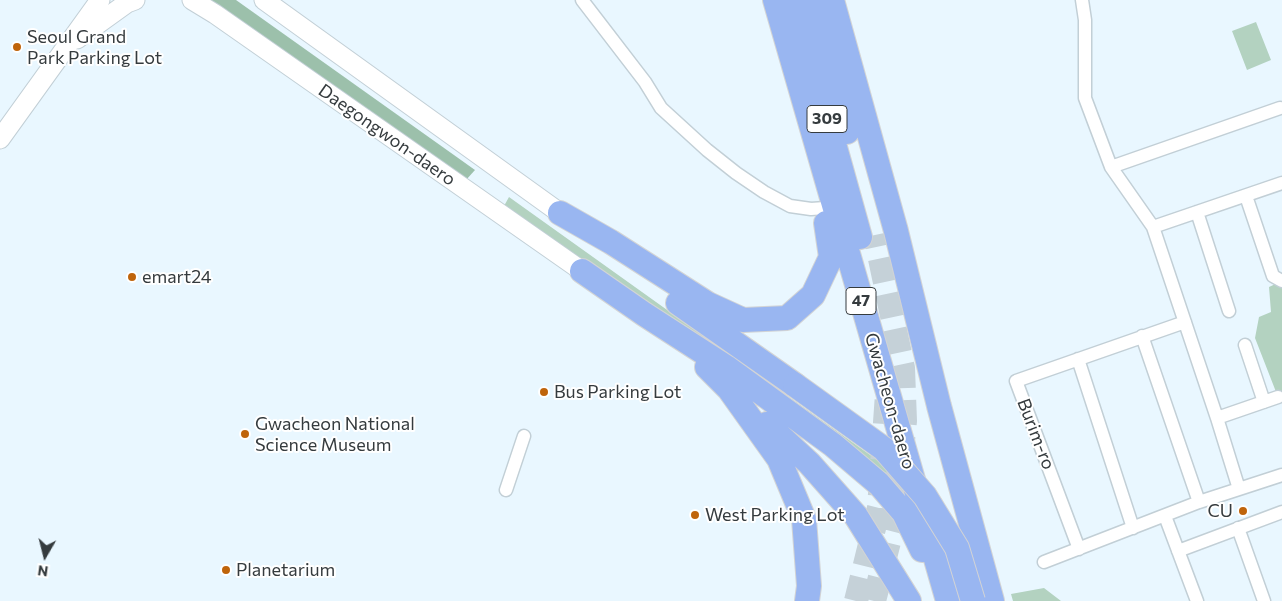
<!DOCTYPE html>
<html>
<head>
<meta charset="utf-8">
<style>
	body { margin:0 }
	#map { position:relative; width:1282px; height:601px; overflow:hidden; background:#e9f7ff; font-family:Commissioner,sans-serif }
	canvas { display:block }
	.north { position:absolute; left:20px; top:531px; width:50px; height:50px; -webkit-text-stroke:4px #fff; paint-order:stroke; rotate:188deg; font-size:14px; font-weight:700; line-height:20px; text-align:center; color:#353b3e }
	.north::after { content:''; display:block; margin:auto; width:18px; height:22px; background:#353b3e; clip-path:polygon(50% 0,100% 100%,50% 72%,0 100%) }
</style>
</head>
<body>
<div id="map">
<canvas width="1282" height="601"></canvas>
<div class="north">N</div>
</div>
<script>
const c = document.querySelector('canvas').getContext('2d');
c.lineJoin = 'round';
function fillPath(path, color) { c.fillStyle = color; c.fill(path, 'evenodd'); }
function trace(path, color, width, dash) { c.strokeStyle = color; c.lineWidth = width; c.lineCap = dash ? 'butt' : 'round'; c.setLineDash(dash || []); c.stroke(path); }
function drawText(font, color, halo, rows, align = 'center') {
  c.font = font + ' Commissioner,sans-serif'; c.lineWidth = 4; c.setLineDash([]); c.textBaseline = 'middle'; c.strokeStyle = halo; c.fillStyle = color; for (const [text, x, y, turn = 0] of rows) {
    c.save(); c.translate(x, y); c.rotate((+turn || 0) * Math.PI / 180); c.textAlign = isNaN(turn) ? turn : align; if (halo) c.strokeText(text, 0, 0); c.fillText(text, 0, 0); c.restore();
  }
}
fillPath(new Path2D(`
	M 1256,22 L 1271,60 L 1247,70 L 1232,31 Z
	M 509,197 L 894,472 L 888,484 L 504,206 Z
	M 1282,281 L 1282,397 L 1278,397 L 1255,338 L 1259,317 L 1271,312 L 1269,287 Z
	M 1044,588 L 1061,601 L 1013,601 L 1011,594 Z`), '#b3d2c0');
fillPath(new Path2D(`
	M 210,0 L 236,0 L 475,170 L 466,180 Z`), '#9cc0ab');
trace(new Path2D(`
	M 856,601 L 879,508 L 887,394
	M 874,601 L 895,518 L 905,421 L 903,368 L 875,235`), '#c5d1d8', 24, [24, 12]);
const street = new Path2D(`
	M 582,0 L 645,82 L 661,108 L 707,150 L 736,173 L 764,192 L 790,206 L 811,209 L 825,208
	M 1082,0 L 1085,20 L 1085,98 L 1111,167 L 1153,227 L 1217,418 L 1239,489
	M 1111,167 L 1280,108
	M 1246,196 L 1273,276 L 1282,281
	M 1197,212 L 1229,311
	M 1153,227 L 1282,183
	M 1142,336 L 1199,502
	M 1245,345 L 1264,402
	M 1078,359 L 1133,528
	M 1217,418 L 1278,397
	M 506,490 L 524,436
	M 1165,516 L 1197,601
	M 1238,528 L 1264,601
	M 1079,549 L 1016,381 L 1185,322
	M 1178,551 L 1282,512
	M 1044,562 L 1199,502 L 1282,475`);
const secondary = new Path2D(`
	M 192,0 L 215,14 L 582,271
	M 264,0 L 560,213
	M 77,39 L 127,3 L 135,0
	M 0,139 L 100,0`);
const highway = new Path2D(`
	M 775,0 L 948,601
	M 794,0 L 860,237
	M 813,0 L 847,132
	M 832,0 L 896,231 L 939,406 L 992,601
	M 560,213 L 611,242 L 708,304 L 743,320 L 787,318 L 813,295 L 831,257 L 826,223
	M 582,271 L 644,314 L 726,367 L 833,445 L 879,484 L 904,513 L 922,550
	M 678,303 L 795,385
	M 707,367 L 729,389 L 779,459 L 804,519 L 809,586 L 807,601
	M 767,424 L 809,463 L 856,516 L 909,601`);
trace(street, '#c2cfd6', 15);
trace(secondary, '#c2cfd6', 21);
trace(highway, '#d3d4d5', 26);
trace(street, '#fff', 12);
trace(secondary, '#fff', 19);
trace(highway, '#99b6f1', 24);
const highwayBridge = new Path2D(`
	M 795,385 L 884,449 L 925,496 L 957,548 L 973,601`);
trace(highwayBridge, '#d3d4d5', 26, []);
trace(highwayBridge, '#99b6f1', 24);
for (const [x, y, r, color] of [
	[17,47,5,"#bf640b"],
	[132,277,5,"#bf640b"],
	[544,392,5,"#bf640b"],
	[245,434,5,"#bf640b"],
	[1243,511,5,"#bf640b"],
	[695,515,5,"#bf640b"],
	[226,570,5,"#bf640b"]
]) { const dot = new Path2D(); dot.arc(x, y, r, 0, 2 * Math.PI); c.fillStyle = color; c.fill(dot); trace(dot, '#fff', 2); }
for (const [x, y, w] of [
	[827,119,40],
	[861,301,30]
]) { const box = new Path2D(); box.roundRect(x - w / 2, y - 13.5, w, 27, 4); c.fillStyle = '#fff'; c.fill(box); trace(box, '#353b3e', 1); }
drawText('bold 16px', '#353b3e', null, [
	["309",827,119],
	["47",861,301]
]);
drawText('18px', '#353b3e', '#fff', [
	["Seoul Grand",27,37],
	["Park Parking Lot",27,58],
	["emart24",142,277],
	["Bus Parking Lot",554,392],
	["Gwacheon National",255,424],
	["Science Museum",255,445],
	["CU",1233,511,"right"],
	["West Parking Lot",705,515],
	["Planetarium",236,570]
], 'left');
drawText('18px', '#353b3e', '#fff', [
	["Daegongwon-daero",387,135,35],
	["Gwacheon-daero",890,401,74],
	["Burim-ro",1036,434,69]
]);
</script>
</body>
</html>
